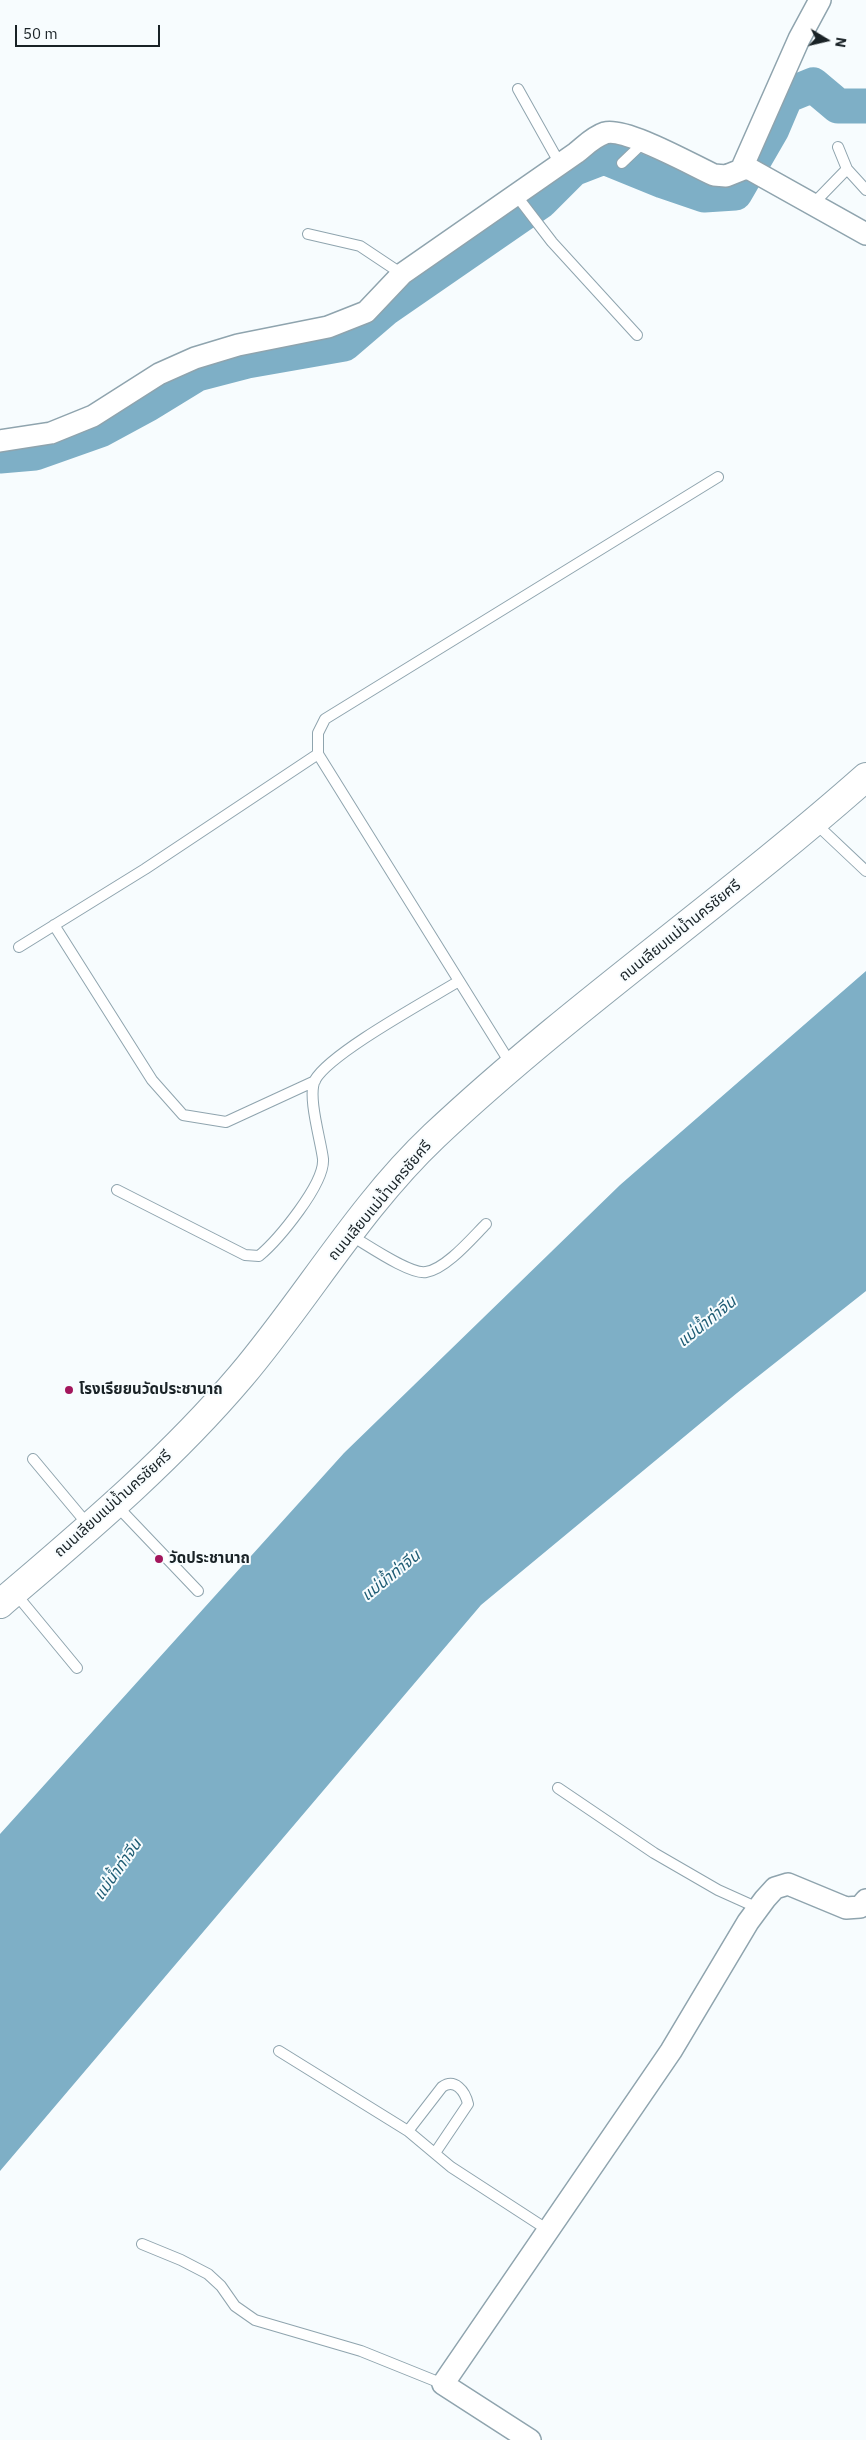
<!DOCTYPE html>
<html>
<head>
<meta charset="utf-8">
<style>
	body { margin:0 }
	#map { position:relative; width:866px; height:2440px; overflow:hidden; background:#f7fcfe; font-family:"IBM Plex Sans",sans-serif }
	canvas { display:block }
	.north { position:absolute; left:801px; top:15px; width:50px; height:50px; -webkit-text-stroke:4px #f7fcfe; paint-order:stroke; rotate:99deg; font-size:14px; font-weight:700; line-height:20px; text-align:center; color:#192226 }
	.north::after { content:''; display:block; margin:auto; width:18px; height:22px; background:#192226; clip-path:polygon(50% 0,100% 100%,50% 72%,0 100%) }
	.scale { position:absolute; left:15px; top:25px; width:145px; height:22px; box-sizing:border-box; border:2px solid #192226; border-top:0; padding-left:6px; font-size:15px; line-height:18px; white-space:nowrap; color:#192226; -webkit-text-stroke:4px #f7fcfe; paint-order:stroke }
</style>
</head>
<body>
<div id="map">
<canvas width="866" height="2440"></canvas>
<div class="north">N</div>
<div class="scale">50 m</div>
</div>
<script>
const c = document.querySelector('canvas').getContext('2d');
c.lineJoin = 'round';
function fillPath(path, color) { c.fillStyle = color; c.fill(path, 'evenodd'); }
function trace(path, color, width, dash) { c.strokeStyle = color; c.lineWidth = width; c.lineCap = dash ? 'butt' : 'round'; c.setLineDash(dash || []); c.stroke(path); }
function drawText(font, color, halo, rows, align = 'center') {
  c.font = font + ' "IBM Plex Sans","Noto Sans Thai",sans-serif'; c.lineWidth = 4; c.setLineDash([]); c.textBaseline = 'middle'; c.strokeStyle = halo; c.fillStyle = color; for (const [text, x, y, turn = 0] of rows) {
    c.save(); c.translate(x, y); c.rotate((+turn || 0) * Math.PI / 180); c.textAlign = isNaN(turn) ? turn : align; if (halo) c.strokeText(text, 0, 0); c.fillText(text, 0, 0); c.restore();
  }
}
fillPath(new Path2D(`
	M 866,971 L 866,1291 L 737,1393 L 481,1605 L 0,2171 L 0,1834 L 344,1453 L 620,1185 Z`), '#7eafc6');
trace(new Path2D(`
	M 0,456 L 35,453 L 100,430 L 148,404 L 197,374 L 247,361 L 344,344 L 386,308 L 541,201 L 573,169 L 604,157 L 663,181 L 704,195 L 735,193 L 772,129 L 786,96 L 813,85 L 838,106 L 866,106`), '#7eafc6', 35);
const lane = new Path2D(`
	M 518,89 L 560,164
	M 838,147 L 847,169 L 866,190
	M 622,163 L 644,142
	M 516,195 L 552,242 L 637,335
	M 813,204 L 847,169
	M 308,234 L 360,246 L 402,274
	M 814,822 L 866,871
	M 54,925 L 152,1080 L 183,1115 L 226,1122 L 315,1081
	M 19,947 L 145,869 L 318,754
	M 512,1066 L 318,754 L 318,733 L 325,719 L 718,477
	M 117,1190 L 245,1255 L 259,1256 C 278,1240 325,1184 323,1159 C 321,1141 307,1096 315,1080 C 330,1053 428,1000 459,981
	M 350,1235 C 366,1244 410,1275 426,1272 C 446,1269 472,1238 486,1224
	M 33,1459 L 89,1526
	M 116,1505 L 198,1591
	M 15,1593 L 77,1668
	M 558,1788 L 654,1853 L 718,1890 L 758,1908
	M 279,2051 L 408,2131 L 451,2167 L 548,2230
	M 408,2131 L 442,2087 C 455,2078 465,2091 468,2104 L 435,2153
	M 142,2244 L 181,2260 L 208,2274 L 221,2286 L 235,2306 L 255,2320 L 361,2351 L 443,2384`);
const street = new Path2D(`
	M 820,0 L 799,39 L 741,170 L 748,168 L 866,234
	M 0,441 L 51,433 L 93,416 L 159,374 L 195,358 L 238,345 L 328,327 L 366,312 L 402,274 L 576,153 C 585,146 593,137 605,133 C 625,127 692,165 714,175 L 726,176 L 741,170
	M 530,2440 L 443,2384 L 671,2051 L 748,1922 L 765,1899 L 775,1888 L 788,1884 L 846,1908 L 860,1907 L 866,1900`);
const secondary = new Path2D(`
	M 0,1604 C 84,1532 169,1461 241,1376 C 307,1298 359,1207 434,1136 C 570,1008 726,901 866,777`);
trace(lane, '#8fa4ae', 12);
trace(street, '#8fa4ae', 24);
trace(secondary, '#8fa4ae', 30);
trace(lane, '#fff', 10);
trace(street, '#fff', 21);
trace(secondary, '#fff', 28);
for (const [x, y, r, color] of [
	[69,1390,5,"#a3165c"],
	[159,1559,5,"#a3165c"]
]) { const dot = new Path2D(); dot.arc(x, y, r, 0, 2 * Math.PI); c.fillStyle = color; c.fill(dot); trace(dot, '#f7fcfe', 2); }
drawText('15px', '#192226', '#f7fcfe', [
	["ถนนเลียบแม่น้ำนครชัยศรี",680,931,-39],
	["ถนนเลียบแม่น้ำนครชัยศรี",380,1201,-50],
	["ถนนเลียบแม่น้ำนครชัยศรี",113,1504,-42]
]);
drawText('bold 15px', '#192226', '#f7fcfe', [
	["โรงเรียยนวัดประชานาถ",79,1390],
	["วัดประชานาถ",169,1559]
], 'left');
drawText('italic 16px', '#1e5c74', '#f7fcfe', [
	["แม่น้ำท่าจีน",707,1322,-39],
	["แม่น้ำท่าจีน",391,1576,-39],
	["แม่น้ำท่าจีน",118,1870,-55]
]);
</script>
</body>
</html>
